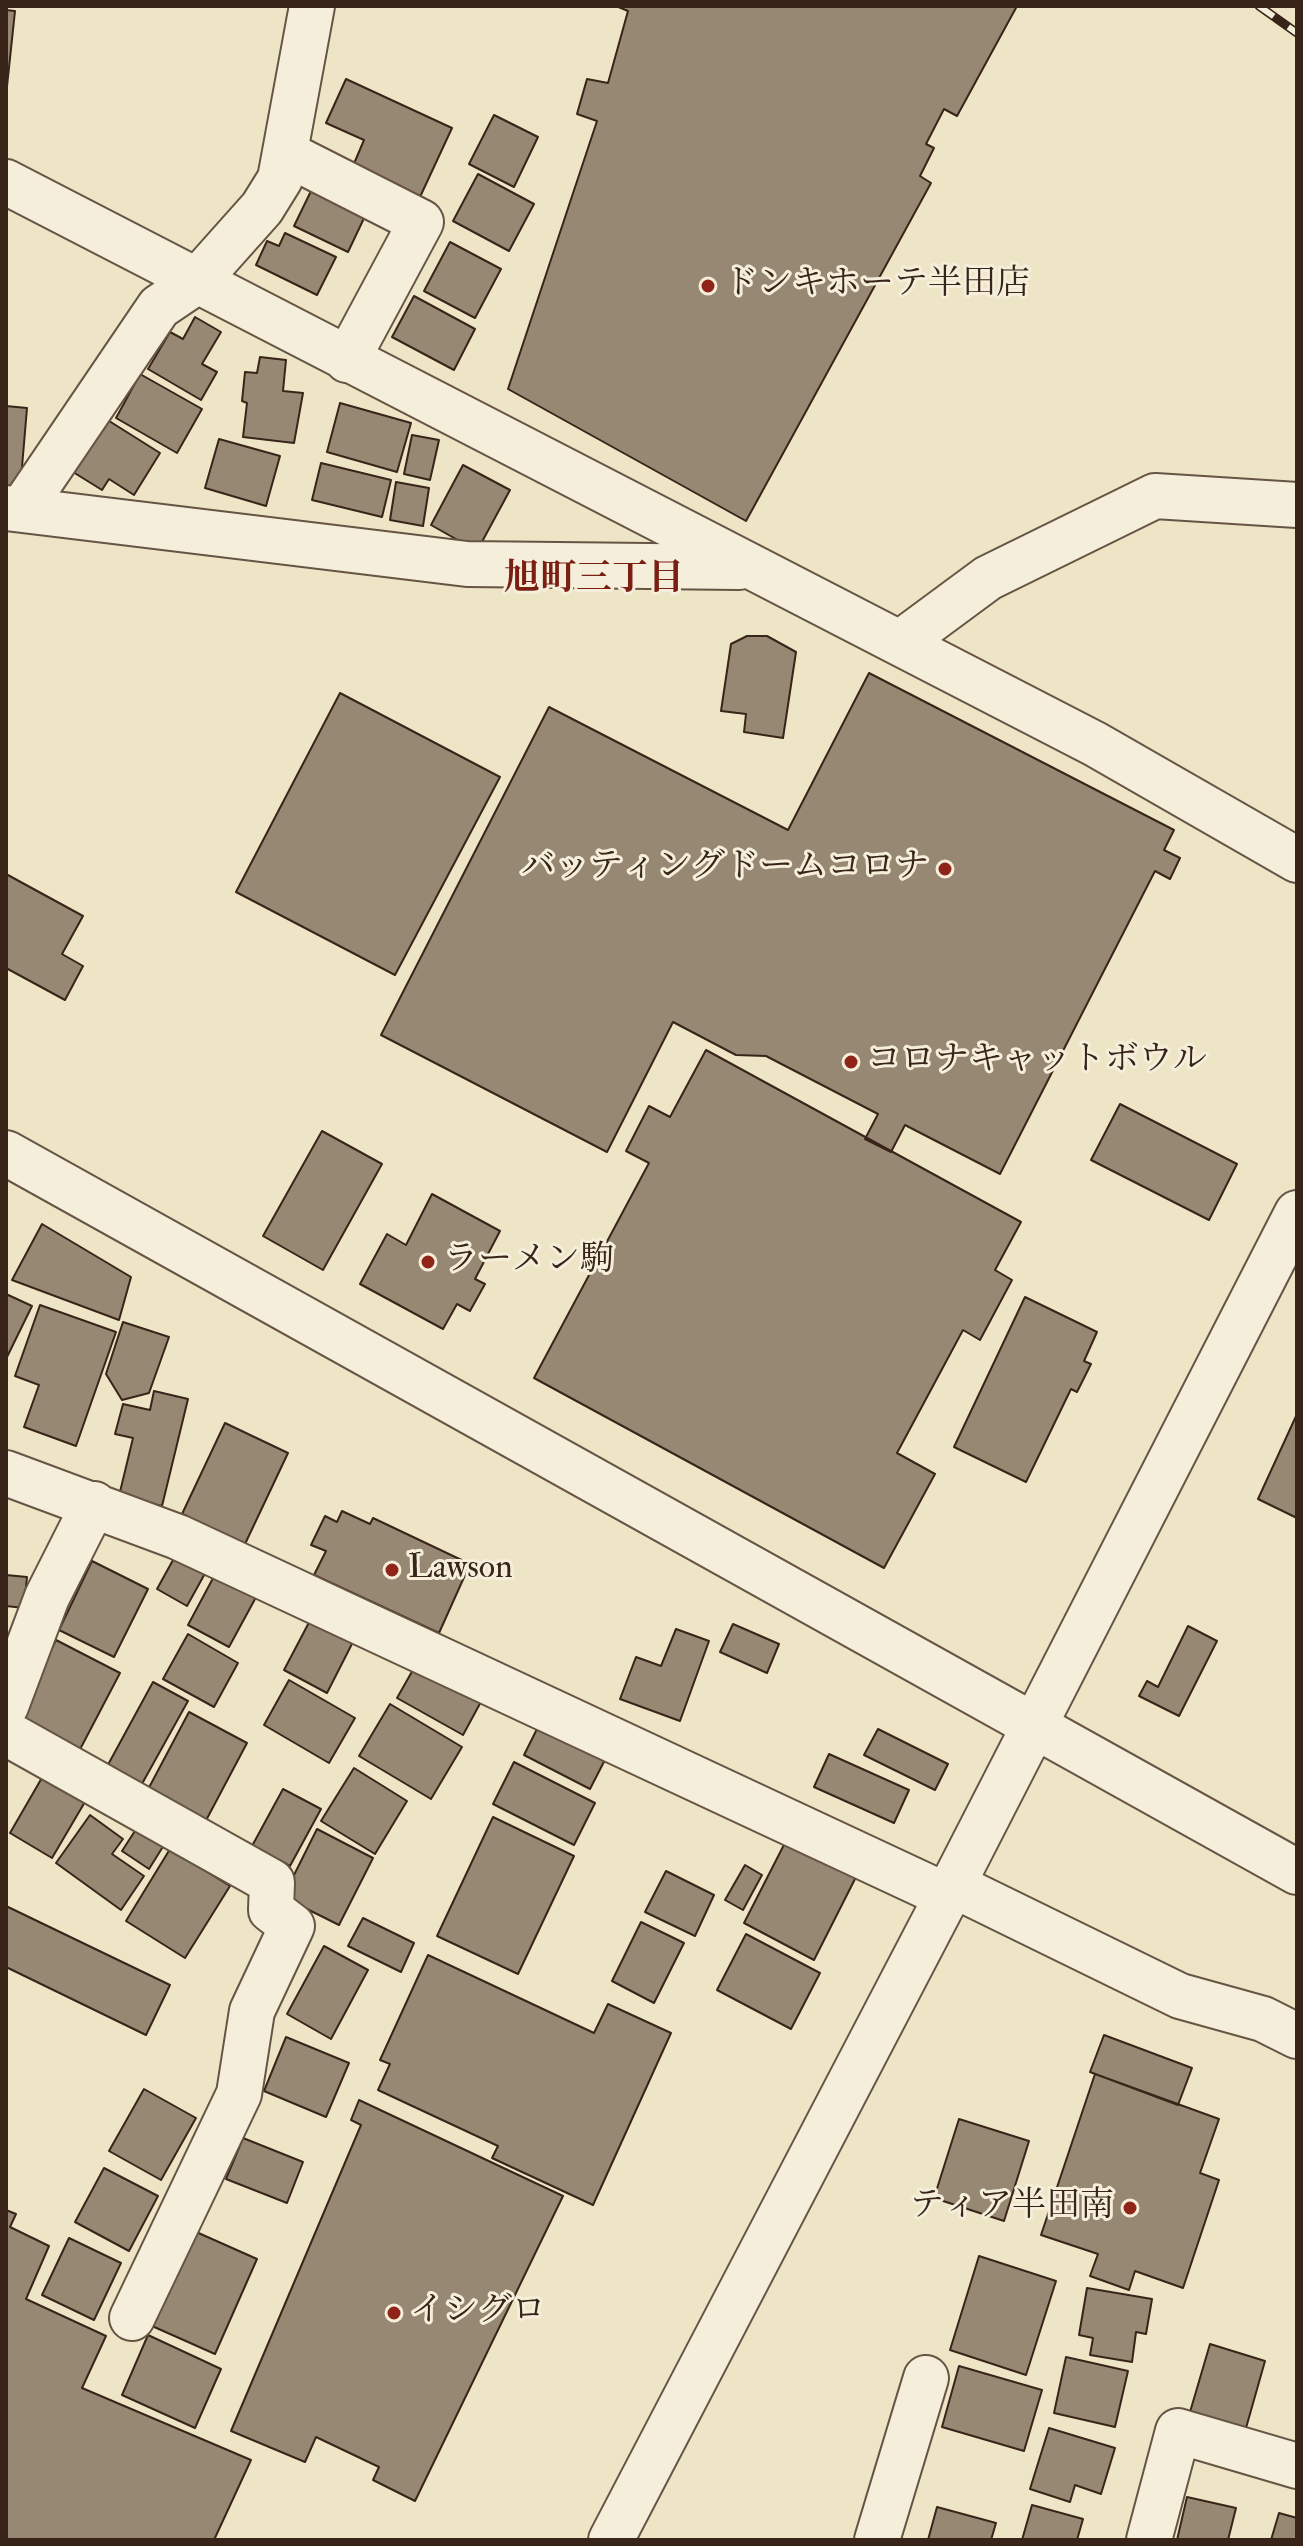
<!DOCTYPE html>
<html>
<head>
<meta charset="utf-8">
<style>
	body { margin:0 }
	#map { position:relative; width:1303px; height:2546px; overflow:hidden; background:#eee5c6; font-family:"IM FELL Double Pica",serif }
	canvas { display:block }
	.frame { position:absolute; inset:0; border:8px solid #382419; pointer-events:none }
</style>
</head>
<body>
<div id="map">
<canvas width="1303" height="2546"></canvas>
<div class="frame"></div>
</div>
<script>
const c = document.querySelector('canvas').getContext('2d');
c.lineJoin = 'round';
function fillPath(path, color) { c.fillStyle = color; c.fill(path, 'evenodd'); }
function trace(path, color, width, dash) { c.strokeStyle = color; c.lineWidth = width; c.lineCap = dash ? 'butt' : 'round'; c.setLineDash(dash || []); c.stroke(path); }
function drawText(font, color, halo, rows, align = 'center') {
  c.font = font + ' "IM FELL Double Pica","Noto Serif JP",serif'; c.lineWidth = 6; c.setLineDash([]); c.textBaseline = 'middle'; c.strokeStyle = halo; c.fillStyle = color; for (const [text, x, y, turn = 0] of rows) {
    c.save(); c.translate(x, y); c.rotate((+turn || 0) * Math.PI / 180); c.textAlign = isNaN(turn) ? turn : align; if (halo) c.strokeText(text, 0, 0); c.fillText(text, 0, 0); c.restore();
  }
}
const building = new Path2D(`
	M 616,6 L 1017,6 L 957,116 L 944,109 L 926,144 L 934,148 L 920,176 L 931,183 L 746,521 L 508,389 L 597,121 L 577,114 L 587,79 L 608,83 L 628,11 Z
	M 6,10 L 15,11 L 6,96 Z
	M 346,79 L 452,128 L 420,197 L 353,166 L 364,140 L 326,123 Z
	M 494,115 L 538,137 L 514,187 L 469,164 Z
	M 478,174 L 534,204 L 509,251 L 453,221 Z
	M 312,189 L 366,214 L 348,252 L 294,226 Z
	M 285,233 L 336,257 L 317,295 L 256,265 L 267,241 L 279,246 Z
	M 450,242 L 501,269 L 475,318 L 424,291 Z
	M 414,296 L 475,329 L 454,370 L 392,337 Z
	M 195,317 L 221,332 L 202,364 L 217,372 L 201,400 L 148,369 L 170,332 L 183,339 Z
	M 260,357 L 286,360 L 283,391 L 303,393 L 294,443 L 243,437 L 247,403 L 242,401 L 245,372 L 257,373 Z
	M 140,374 L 202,409 L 177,453 L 116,418 Z
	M 340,403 L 411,423 L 397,472 L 327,452 Z
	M 6,406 L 27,408 L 21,479 L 6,490 Z
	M 106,419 L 160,453 L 134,495 L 109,479 L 102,490 L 73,472 Z
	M 412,435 L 439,440 L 430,480 L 404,474 Z
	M 219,439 L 280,456 L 266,506 L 205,488 Z
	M 321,463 L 391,480 L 382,517 L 312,500 Z
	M 463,465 L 510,490 L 477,551 L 431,525 Z
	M 396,482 L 429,488 L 423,526 L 390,520 Z
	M 747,636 L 767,636 L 796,652 L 783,738 L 744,732 L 746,714 L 721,711 L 731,644 Z
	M 869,673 L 1174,830 L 1164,850 L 1180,858 L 1170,879 L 1155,871 L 1000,1174 L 905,1125 L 891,1152 L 865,1139 L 878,1114 L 766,1056 L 736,1055 L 673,1022 L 607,1152 L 381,1035 L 549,707 L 788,830 Z
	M 340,693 L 500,777 L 395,975 L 236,892 Z
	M 6,874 L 83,916 L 62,954 L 83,966 L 65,1000 L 6,968 Z
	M 706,1050 L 1021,1222 L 995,1270 L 1012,1280 L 980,1340 L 963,1330 L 897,1453 L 935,1474 L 884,1568 L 534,1378 L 649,1163 L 626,1151 L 649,1106 L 670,1117 Z
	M 1120,1104 L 1237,1164 L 1209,1220 L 1091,1160 Z
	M 322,1131 L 382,1164 L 323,1270 L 263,1236 Z
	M 432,1194 L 500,1231 L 475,1279 L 485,1284 L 470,1311 L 457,1304 L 443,1329 L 360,1284 L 387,1234 L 406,1245 Z
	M 42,1224 L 131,1277 L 119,1320 L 12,1280 Z
	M 6,1294 L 32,1306 L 6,1359 Z
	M 1025,1297 L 1097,1332 L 1084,1361 L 1091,1364 L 1077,1392 L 1071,1389 L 1026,1482 L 954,1447 Z
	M 40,1305 L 116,1332 L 76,1446 L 24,1427 L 39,1385 L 15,1376 Z
	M 123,1322 L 169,1337 L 149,1393 L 122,1400 L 106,1374 Z
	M 154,1391 L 188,1399 L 162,1506 L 119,1496 L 133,1438 L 115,1434 L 123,1404 L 150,1410 Z
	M 1297,1414 L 1297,1518 L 1258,1499 Z
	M 225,1423 L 288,1453 L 245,1544 L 182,1514 Z
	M 342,1511 L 370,1524 L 373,1518 L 470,1564 L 439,1633 L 314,1575 L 326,1551 L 311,1545 L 325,1516 L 337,1522 Z
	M 178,1551 L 208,1568 L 187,1606 L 157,1589 Z
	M 92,1561 L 148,1589 L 114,1657 L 59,1630 Z
	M 219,1567 L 261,1588 L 229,1647 L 188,1625 Z
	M 6,1575 L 27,1577 L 24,1608 L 6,1606 Z
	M 315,1611 L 357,1634 L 327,1693 L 284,1670 Z
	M 733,1624 L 779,1644 L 767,1673 L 720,1652 Z
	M 1188,1626 L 1217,1641 L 1179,1716 L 1139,1696 L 1147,1681 L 1158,1687 Z
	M 676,1629 L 709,1641 L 680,1721 L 620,1699 L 636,1657 L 661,1666 Z
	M 188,1634 L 238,1663 L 214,1707 L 163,1679 Z
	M 56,1640 L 120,1673 L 76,1757 L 13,1724 Z
	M 418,1661 L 483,1698 L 463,1735 L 397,1698 Z
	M 289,1680 L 355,1718 L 329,1763 L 264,1725 Z
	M 153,1682 L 188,1701 L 138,1791 L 104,1772 Z
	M 390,1704 L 462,1747 L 431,1799 L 359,1756 Z
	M 189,1712 L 247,1743 L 202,1828 L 144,1797 Z
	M 543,1717 L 610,1750 L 590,1789 L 524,1755 Z
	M 878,1729 L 948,1764 L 935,1790 L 864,1755 Z
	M 829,1754 L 909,1790 L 894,1823 L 814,1787 Z
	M 514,1762 L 595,1803 L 574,1845 L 493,1804 Z
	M 354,1768 L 407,1801 L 375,1854 L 321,1821 Z
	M 47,1769 L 89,1795 L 52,1858 L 10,1833 Z
	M 283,1789 L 321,1809 L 290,1866 L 252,1846 Z
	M 90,1815 L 123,1839 L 112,1854 L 144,1876 L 121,1910 L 56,1863 Z
	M 493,1817 L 574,1856 L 518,1974 L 437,1936 Z
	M 142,1820 L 169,1837 L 149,1869 L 122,1851 Z
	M 317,1829 L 373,1858 L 339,1925 L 283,1897 Z
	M 790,1833 L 856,1877 L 814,1960 L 744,1923 Z
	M 170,1849 L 230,1886 L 185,1958 L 126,1921 Z
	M 745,1865 L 762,1875 L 743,1910 L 725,1900 Z
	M 666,1871 L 714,1895 L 695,1936 L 645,1912 Z
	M 6,1906 L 170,1985 L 146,2035 L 6,1967 Z
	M 363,1918 L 414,1943 L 401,1972 L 348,1946 Z
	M 641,1922 L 684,1943 L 654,2003 L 612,1981 Z
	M 746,1934 L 820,1973 L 791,2029 L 717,1990 Z
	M 324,1946 L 368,1970 L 331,2039 L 287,2014 Z
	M 428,1955 L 594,2033 L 608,2004 L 671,2033 L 593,2205 L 492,2158 L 498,2146 L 378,2090 L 390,2064 L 380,2060 Z
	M 1104,2035 L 1192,2068 L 1178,2105 L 1090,2072 Z
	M 286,2037 L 349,2063 L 326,2117 L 264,2091 Z
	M 1095,2074 L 1219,2119 L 1200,2173 L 1219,2180 L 1183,2288 L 1135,2271 L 1129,2290 L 1090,2276 L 1098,2254 L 1041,2235 Z
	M 144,2089 L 196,2118 L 161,2180 L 109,2151 Z
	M 359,2100 L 563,2196 L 415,2501 L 373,2480 L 379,2467 L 316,2437 L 305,2462 L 231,2431 L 361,2125 L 351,2120 Z
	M 959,2119 L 1029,2141 L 1004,2221 L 934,2198 Z
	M 243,2138 L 303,2162 L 287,2203 L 226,2179 Z
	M 104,2168 L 158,2196 L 129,2251 L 75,2222 Z
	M 6,2210 L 16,2214 L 10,2227 L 49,2246 L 26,2299 L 106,2336 L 82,2388 L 251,2460 L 214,2540 L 6,2540 Z
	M 194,2231 L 257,2259 L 215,2354 L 152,2326 Z
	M 69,2238 L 121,2263 L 94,2320 L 42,2295 Z
	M 979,2256 L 1056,2281 L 1026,2375 L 950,2350 Z
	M 1087,2288 L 1152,2299 L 1146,2334 L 1136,2332 L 1132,2362 L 1090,2355 L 1093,2338 L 1079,2335 Z
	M 148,2335 L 221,2369 L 195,2428 L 122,2395 Z
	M 1210,2344 L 1265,2361 L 1246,2428 L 1190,2412 Z
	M 1066,2357 L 1128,2371 L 1115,2427 L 1054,2413 Z
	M 959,2366 L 1042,2390 L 1024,2451 L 942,2427 Z
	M 1049,2428 L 1115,2448 L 1101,2494 L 1075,2485 L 1070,2502 L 1030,2489 Z
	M 1187,2497 L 1236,2508 L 1228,2540 L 1177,2540 Z
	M 1032,2505 L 1083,2519 L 1077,2540 L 1022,2540 Z
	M 937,2507 L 996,2523 L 991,2540 L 928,2540 Z
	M 1279,2513 L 1297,2518 L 1297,2540 L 1271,2540 Z`);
fillPath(building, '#978873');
trace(building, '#382419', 2);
const minor = new Path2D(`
	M 285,153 L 421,222 L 347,360
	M 6,182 L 1095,744 L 1297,860
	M 6,508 L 467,564 L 739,567
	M 22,509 L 159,307 L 196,282 L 262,208 L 280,179 L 312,6
	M 900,643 L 988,578 L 1155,496 L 1297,505
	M 6,1153 L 1297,1872
	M 6,1473 L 178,1537 L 947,1896
	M 6,1706 L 47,1597 L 94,1504
	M 6,1733 L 272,1882 L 271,1910 L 292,1926 L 252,2011 L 239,2094 L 132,2318
	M 953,1885 L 1180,1996 L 1263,2019 L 1297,2036
	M 611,2540 L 947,1896 L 1297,1213
	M 877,2540 L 926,2378
	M 1149,2540 L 1178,2431 L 1297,2466`);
trace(minor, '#665444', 48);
trace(minor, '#f4eeda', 44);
const rail = new Path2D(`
	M 1259,6 L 1297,33`);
trace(rail, '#382419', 9);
trace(rail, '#f4eeda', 6, [18]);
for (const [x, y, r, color] of [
	[708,286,8,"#8f2418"],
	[945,869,8,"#8f2418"],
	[851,1062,8,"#8f2418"],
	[428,1262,8,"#8f2418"],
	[392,1570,8,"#8f2418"],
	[1130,2208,8,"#8f2418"],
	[394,2313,8,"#8f2418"]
]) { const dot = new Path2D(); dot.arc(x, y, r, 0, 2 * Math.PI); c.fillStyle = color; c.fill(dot); trace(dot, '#f4eeda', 3); }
drawText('34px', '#382419', '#f4eeda', [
	["ドンキホーテ半田店",724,286],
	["バッティングドームコロナ",929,869,"right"],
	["コロナキャットボウル",867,1062],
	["ラーメン駒",444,1262],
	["Lawson",408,1570],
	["ティア半田南",1114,2208,"right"],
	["イシグロ",410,2313]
], 'left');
drawText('bold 36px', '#7a1f14', '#f4eeda', [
	["旭町三丁目",594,581]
]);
</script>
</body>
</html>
